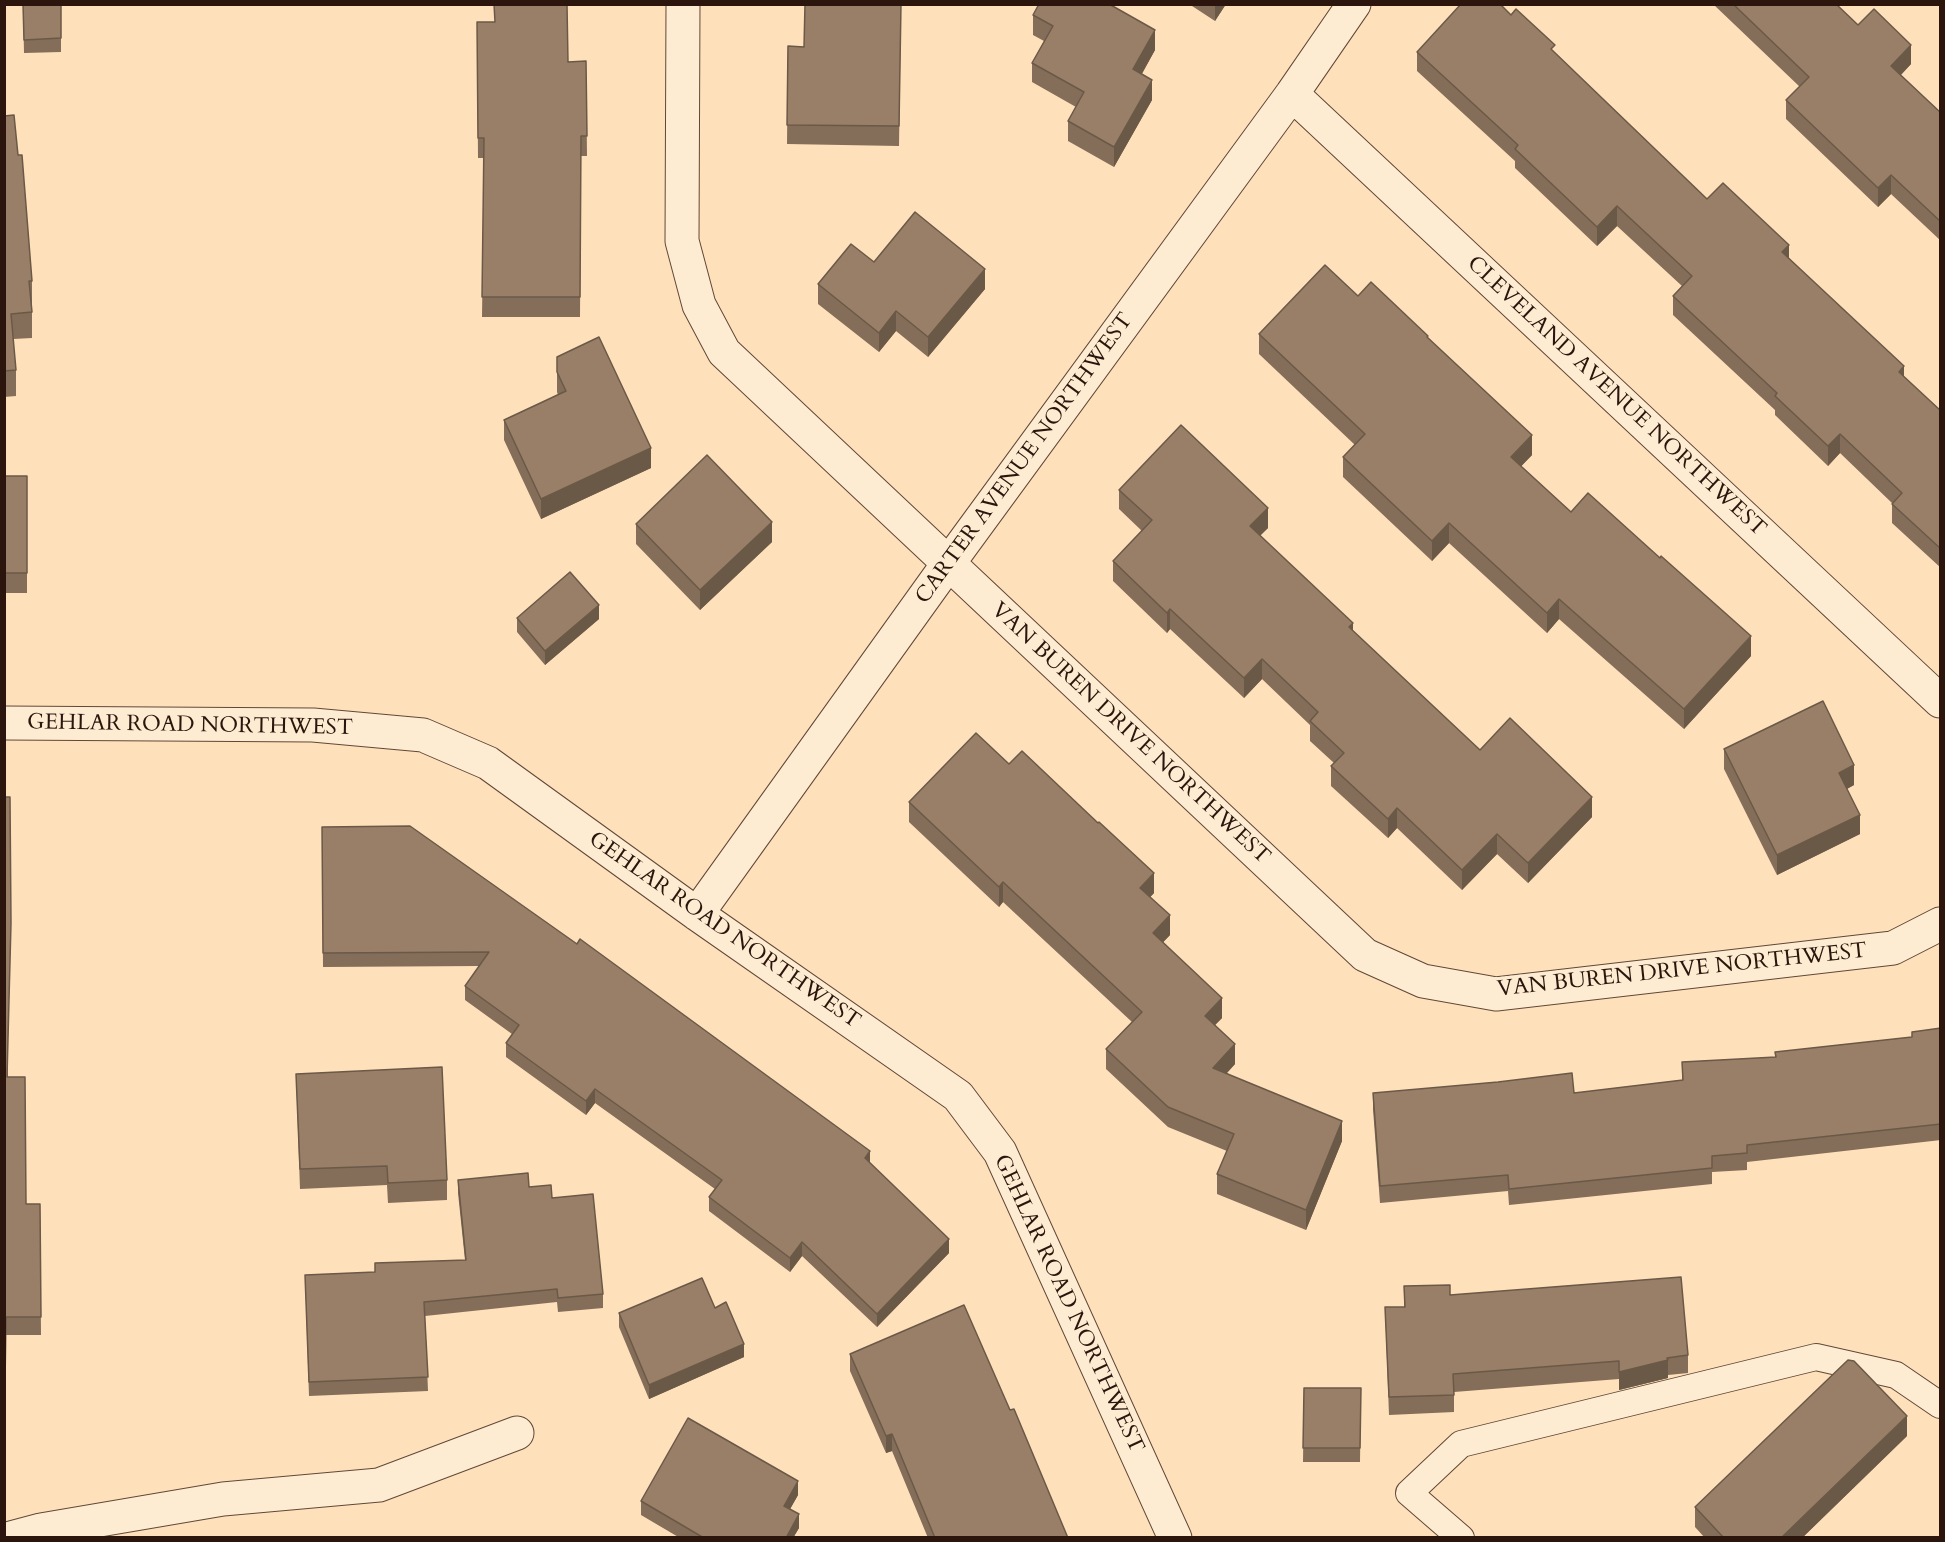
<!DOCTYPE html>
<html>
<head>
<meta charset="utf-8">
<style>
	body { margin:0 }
	#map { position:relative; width:1945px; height:1542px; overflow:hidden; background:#fee1ba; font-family:Cardo,serif }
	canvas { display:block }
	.frame { position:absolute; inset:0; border:6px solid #2b150d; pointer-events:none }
</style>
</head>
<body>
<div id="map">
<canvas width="1945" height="1542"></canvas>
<div class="frame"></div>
</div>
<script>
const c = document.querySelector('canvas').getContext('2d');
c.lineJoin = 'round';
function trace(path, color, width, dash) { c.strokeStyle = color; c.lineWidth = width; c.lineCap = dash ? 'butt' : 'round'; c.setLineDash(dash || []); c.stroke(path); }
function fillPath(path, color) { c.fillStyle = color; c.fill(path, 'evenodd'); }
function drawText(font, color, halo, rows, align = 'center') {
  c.font = font + ' Cardo,serif'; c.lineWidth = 6; c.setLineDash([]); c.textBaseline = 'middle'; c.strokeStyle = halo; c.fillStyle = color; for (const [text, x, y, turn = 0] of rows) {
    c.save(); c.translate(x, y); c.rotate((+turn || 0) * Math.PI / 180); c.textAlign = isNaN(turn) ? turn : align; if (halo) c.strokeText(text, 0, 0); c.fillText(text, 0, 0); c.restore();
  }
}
const lane = new Path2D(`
	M 1461,1538 L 1409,1493 L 1461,1444 L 1816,1357 L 1896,1375 L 1940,1405`);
const street = new Path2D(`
	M 683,4 L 682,241 L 699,305 L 724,352 L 1365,955 L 1423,981 L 1496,994 L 1893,948 L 1940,924
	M 1292,94 L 1940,701
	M 4,723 L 313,725 L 423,735 L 488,763 L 697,914 L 958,1096 L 1000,1152 L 1175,1538
	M 697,914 L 948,564 L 1292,94 L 1354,4
	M 11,1538 L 41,1530 L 223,1499 L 379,1485 L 517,1433`);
trace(lane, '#604838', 28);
trace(street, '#604838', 35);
trace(lane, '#feecd2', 26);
trace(street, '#feecd2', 33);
fillPath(new Path2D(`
	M 23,4 L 61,4 L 61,52 L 24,53 Z
	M 901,4 L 899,146 L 787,144 L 788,46 L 804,47 Z
	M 1189,4 L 1226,4 L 1215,21 Z
	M 1713,4 L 1836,4 L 1858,25 L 1911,64 L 1901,75 L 1941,113 L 1941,241 L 1891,194 L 1878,207 L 1786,119 L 1786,100 L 1800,87 Z
	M 1033,15 L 1155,50 L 1142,74 L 1152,100 L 1114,167 L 1068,141 L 1068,121 L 1076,107 L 1032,82 L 1032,63 L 1044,41 L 1033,35 Z
	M 477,22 L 494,22 L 568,62 L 586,61 L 587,156 L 581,156 L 580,317 L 482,317 L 484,158 L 478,158 Z
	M 1417,52 L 1555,53 L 1707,199 L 1789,258 L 1904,377 L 1941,411 L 1941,568 L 1892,523 L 1892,503 L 1840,453 L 1828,466 L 1775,415 L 1775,410 L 1673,315 L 1673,296 L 1682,286 L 1617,226 L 1597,246 L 1515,168 L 1515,161 L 1417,71 Z
	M 4,116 L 18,155 L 32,281 L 32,338 L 13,339 L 16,370 L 16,396 L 4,397 Z
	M 874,262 L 985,289 L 928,357 L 896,331 L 879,352 L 818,304 L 818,284 Z
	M 1358,296 L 1428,339 L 1532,455 L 1521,466 L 1571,512 L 1751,656 L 1684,729 L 1559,619 L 1547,633 L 1449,543 L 1432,561 L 1343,477 L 1343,457 L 1355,445 L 1259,354 L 1259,334 Z
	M 557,357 L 651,468 L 541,519 L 504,440 L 504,420 L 558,395 L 557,392 Z
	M 5,476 L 27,476 L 27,593 L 4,593 Z
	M 1119,490 L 1268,528 L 1260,535 L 1353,631 L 1480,750 L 1592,817 L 1528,883 L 1497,854 L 1462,890 L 1397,828 L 1388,838 L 1331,786 L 1331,766 L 1334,763 L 1310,741 L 1310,725 L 1262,679 L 1244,698 L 1170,629 L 1167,633 L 1113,581 L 1113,561 L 1142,531 L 1119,509 Z
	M 636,524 L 772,542 L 700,610 L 636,544 Z
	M 517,618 L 599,619 L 545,665 L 517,632 Z
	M 1724,749 L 1854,785 L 1847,789 L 1860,834 L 1777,875 L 1724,769 Z
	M 1009,764 L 1154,893 L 1150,897 L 1170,935 L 1162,943 L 1222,1018 L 1215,1025 L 1235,1064 L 1227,1073 L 1342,1141 L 1306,1230 L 1217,1194 L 1217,1174 L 1227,1151 L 1168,1127 L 1106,1069 L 1106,1049 L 1132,1022 L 1003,902 L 999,907 L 909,822 L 909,802 Z
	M 4,797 L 8,1077 L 26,1204 L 40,1204 L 41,1335 L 6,1335 L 4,1470 Z
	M 322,827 L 870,1164 L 949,1253 L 877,1327 L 802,1256 L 790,1272 L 709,1211 L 709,1197 L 715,1189 L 595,1103 L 586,1115 L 506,1057 L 506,1043 L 512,1034 L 465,1000 L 465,986 L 479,966 L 323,967 Z
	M 1941,1028 L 1941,1140 L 1747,1162 L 1747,1170 L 1712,1172 L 1712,1184 L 1509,1205 L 1508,1191 L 1380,1203 L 1373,1109 L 1373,1093 L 1574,1093 L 1682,1080 L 1682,1062 L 1775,1057 L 1775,1052 L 1912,1037 L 1912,1032 Z
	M 296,1074 L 447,1180 L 447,1200 L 388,1203 L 387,1185 L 300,1189 Z
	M 458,1180 L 529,1187 L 552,1198 L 603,1294 L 603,1308 L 558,1312 L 557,1302 L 425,1316 L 428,1391 L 309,1396 L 305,1275 L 375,1273 L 465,1260 L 458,1193 Z
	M 1404,1286 L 1450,1295 L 1688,1355 L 1688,1373 L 1668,1375 L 1668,1378 L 1619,1390 L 1619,1379 L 1454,1392 L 1454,1412 L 1389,1415 L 1385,1307 L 1404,1307 Z
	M 715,1308 L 744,1357 L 649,1399 L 619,1327 L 619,1313 Z
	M 850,1354 L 1010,1410 L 1068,1538 L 928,1538 L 892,1451 L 886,1453 L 850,1371 Z
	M 1304,1388 L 1361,1388 L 1360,1462 L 1303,1462 Z
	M 1907,1436 L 1802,1538 L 1705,1538 L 1695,1527 L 1695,1507 Z
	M 798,1495 L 790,1509 L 799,1528 L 793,1538 L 680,1538 L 641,1515 L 641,1501 Z`), '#846d59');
fillPath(new Path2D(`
	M 1215,4 L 1226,4 L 1215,21 Z
	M 1155,30 L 1155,50 L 1133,89 L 1133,69 Z
	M 1911,45 L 1911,64 L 1891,85 L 1891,66 Z
	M 1152,80 L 1152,100 L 1114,167 L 1114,147 Z
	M 1891,175 L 1891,194 L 1878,207 L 1878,188 Z
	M 1617,206 L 1617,226 L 1597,246 L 1597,227 Z
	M 1789,245 L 1789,264 L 1782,252 Z
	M 985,269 L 985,289 L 928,357 L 928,337 Z
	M 896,311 L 896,331 L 879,352 L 879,333 Z
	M 1904,366 L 1904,385 L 1899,372 Z
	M 1840,434 L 1840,453 L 1828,466 L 1828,446 Z
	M 1532,435 L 1532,455 L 1511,477 L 1511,457 Z
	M 651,448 L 651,468 L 541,519 L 541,499 Z
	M 1268,508 L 1268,528 L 1250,546 L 1250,526 Z
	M 772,522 L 772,542 L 700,610 L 700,590 Z
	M 1449,523 L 1449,543 L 1432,561 L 1432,541 Z
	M 1559,599 L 1559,619 L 1547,633 L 1547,613 Z
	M 599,605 L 599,619 L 545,665 L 545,651 Z
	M 1170,609 L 1170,629 L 1167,633 L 1167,613 Z
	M 1353,623 L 1353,643 L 1349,627 Z
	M 1751,636 L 1751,656 L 1684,729 L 1684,709 Z
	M 1262,659 L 1262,679 L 1244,698 L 1244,678 Z
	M 1854,765 L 1854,785 L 1839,793 L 1839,773 Z
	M 1592,797 L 1592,817 L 1528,883 L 1528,863 Z
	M 1397,808 L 1397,828 L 1388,838 L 1388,819 Z
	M 1860,815 L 1860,834 L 1777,875 L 1777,855 Z
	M 1497,834 L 1497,854 L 1462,890 L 1462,870 Z
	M 1154,873 L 1154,893 L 1140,908 L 1140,888 Z
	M 1003,882 L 1003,902 L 999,907 L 999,887 Z
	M 1170,915 L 1170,935 L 1153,953 L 1153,933 Z
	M 1222,998 L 1222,1018 L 1205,1035 L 1205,1016 Z
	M 1235,1044 L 1235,1064 L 1213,1088 L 1213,1068 Z
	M 595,1089 L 595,1103 L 586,1115 L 586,1101 Z
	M 1342,1121 L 1342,1141 L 1306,1230 L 1306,1210 Z
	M 870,1151 L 870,1165 L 865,1158 Z
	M 949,1239 L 949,1253 L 877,1327 L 877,1314 Z
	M 802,1242 L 802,1256 L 790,1272 L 790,1258 Z
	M 744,1344 L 744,1357 L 649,1399 L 649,1385 Z
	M 1668,1360 L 1668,1378 L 1619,1390 L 1619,1372 Z
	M 1907,1416 L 1907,1436 L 1802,1538 L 1781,1538 Z
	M 892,1434 L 892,1451 L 886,1453 L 886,1436 Z
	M 798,1481 L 798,1495 L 784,1520 L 784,1506 Z
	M 799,1514 L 799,1528 L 793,1538 L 786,1538 Z`), '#6b5948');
const building = new Path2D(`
	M 23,4 L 61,4 L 61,38 L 24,40 Z
	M 494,4 L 567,4 L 568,62 L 586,61 L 587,136 L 581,136 L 580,297 L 482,297 L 484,138 L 478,138 L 477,22 L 495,22 Z
	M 805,4 L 901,4 L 899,126 L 787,125 L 788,46 L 804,47 Z
	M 1039,4 L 1109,4 L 1155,30 L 1133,69 L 1152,80 L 1114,147 L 1068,121 L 1084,92 L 1032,63 L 1053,26 L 1033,15 Z
	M 1461,4 L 1500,4 L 1511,15 L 1516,9 L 1555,45 L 1551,49 L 1707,199 L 1723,183 L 1789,245 L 1782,252 L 1904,366 L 1899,372 L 1941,411 L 1941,549 L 1892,504 L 1902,493 L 1840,434 L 1828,446 L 1775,396 L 1777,393 L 1673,296 L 1692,276 L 1617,206 L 1597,227 L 1515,149 L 1518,145 L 1417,52 Z
	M 1733,4 L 1836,4 L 1858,25 L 1874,9 L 1911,45 L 1891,66 L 1941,113 L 1941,222 L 1891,175 L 1878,188 L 1786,100 L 1809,77 Z
	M 14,115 L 18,155 L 22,155 L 32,281 L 29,281 L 32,312 L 11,314 L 16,370 L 4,371 L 4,116 Z
	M 915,212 L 985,269 L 928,337 L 896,311 L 879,333 L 818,284 L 851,244 L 874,262 Z
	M 1325,265 L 1358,296 L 1371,282 L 1428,336 L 1427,337 L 1532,435 L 1511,457 L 1571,512 L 1588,493 L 1660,558 L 1661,556 L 1751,636 L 1684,709 L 1559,599 L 1547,613 L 1449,523 L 1432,541 L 1343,457 L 1365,434 L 1259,334 Z
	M 599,337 L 651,448 L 541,499 L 504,420 L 566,391 L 557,372 L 557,357 Z
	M 1181,425 L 1268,508 L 1250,526 L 1353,623 L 1349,627 L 1480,750 L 1510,718 L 1592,797 L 1528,863 L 1497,834 L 1462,870 L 1397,808 L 1388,819 L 1331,766 L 1344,753 L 1310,721 L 1318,712 L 1262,659 L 1244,678 L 1170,609 L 1167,613 L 1113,561 L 1152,520 L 1119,490 Z
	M 4,450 L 5,476 L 27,476 L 27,573 L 4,573 Z
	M 707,455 L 772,522 L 700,590 L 636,524 Z
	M 570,572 L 599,605 L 545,651 L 517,618 Z
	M 1823,701 L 1854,765 L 1839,773 L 1860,815 L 1777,855 L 1724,749 Z
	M 976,733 L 1009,764 L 1022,751 L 1098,823 L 1099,822 L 1154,873 L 1140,888 L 1170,915 L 1153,933 L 1222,998 L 1205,1016 L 1235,1044 L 1213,1068 L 1342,1121 L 1306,1210 L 1217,1174 L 1234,1134 L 1168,1107 L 1106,1049 L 1142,1012 L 1003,882 L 999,887 L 909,802 Z
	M 4,797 L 10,797 L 11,923 L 7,1077 L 25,1077 L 26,1204 L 40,1204 L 41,1317 L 6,1317 L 4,1452 Z
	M 410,826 L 577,944 L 580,939 L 870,1151 L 865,1158 L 949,1239 L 877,1314 L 802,1242 L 790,1258 L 709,1197 L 722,1180 L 595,1089 L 586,1101 L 506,1043 L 519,1025 L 465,986 L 489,952 L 323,953 L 322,827 Z
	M 1941,1028 L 1941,1124 L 1747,1145 L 1747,1153 L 1712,1156 L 1712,1168 L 1509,1189 L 1508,1175 L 1380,1186 L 1373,1093 L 1498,1082 L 1572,1073 L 1574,1093 L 1683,1080 L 1682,1062 L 1776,1057 L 1775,1052 L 1912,1037 L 1912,1032 Z
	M 442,1067 L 447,1180 L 388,1183 L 387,1166 L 300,1169 L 296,1074 Z
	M 528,1173 L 529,1187 L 551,1185 L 552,1198 L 593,1194 L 603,1294 L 558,1298 L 557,1289 L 424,1302 L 428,1377 L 309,1382 L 305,1275 L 375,1272 L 375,1263 L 466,1260 L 458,1180 Z
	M 1681,1277 L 1688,1355 L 1667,1358 L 1668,1360 L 1619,1372 L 1619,1361 L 1453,1374 L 1454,1395 L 1389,1397 L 1385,1307 L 1405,1307 L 1404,1286 L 1450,1285 L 1450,1295 Z
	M 702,1278 L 715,1308 L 726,1302 L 744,1344 L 649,1385 L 619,1313 Z
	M 964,1305 L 1010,1410 L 1014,1409 L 1068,1538 L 935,1538 L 892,1434 L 886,1436 L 850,1354 Z
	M 1848,1360 L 1854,1361 L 1907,1416 L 1781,1538 L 1724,1538 L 1695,1507 Z
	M 1304,1388 L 1361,1388 L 1360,1448 L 1303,1448 Z
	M 688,1418 L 798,1481 L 784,1506 L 799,1514 L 786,1538 L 704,1538 L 641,1501 Z`);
fillPath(building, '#997f67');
trace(building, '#6b5948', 1.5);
drawText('22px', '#2b150d', '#feecd2', [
	["CLEVELAND AVENUE NORTHWEST",1616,397,43],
	["CARTER AVENUE NORTHWEST",1025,459,-54],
	["GEHLAR ROAD NORTHWEST",190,726,1],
	["VAN BUREN DRIVE NORTHWEST",1130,734,43],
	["GEHLAR ROAD NORTHWEST",724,931,35],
	["VAN BUREN DRIVE NORTHWEST",1682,971,-6],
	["GEHLAR ROAD NORTHWEST",1068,1304,65]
]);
</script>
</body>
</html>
